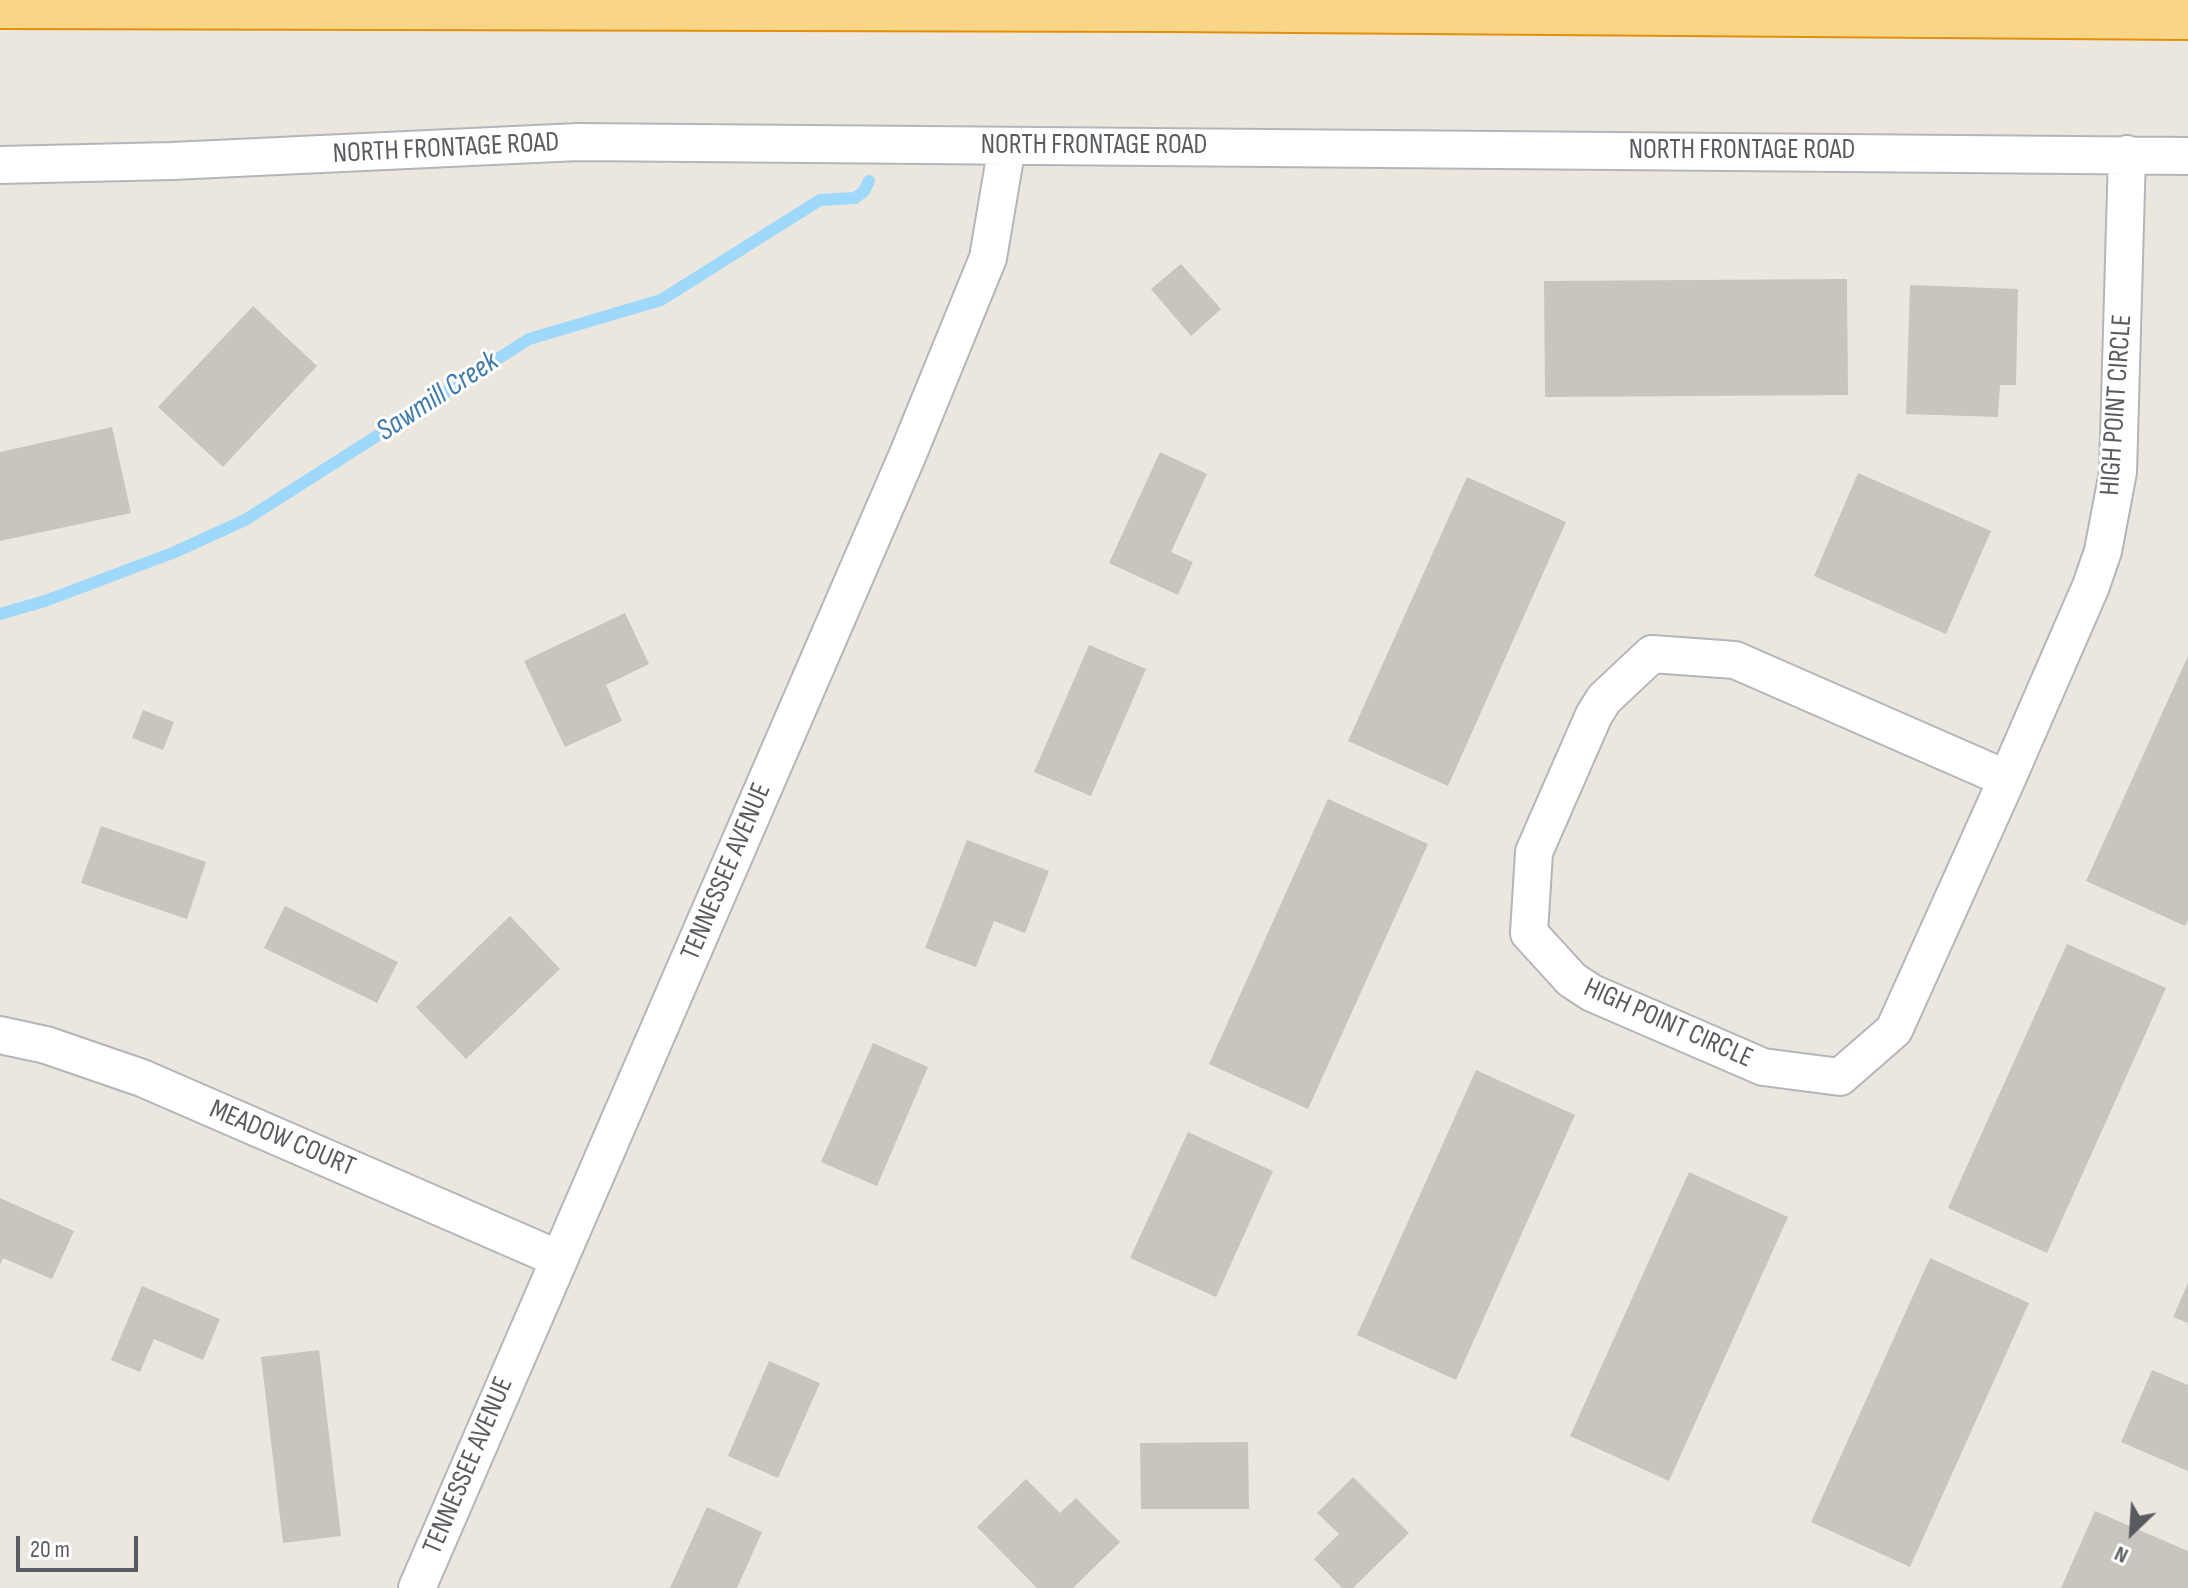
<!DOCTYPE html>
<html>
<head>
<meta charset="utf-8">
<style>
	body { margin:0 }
	#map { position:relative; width:2188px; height:1588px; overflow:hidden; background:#ebe7df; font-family:"Sofia Sans Condensed",sans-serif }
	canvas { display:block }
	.north { position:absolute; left:2092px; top:1492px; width:80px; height:80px; -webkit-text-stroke:6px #fff; paint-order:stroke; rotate:205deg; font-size:22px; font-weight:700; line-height:32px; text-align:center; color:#585c60 }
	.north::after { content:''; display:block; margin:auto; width:28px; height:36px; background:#585c60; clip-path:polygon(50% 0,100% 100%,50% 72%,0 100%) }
	.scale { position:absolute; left:16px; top:1536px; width:122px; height:36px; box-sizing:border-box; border:4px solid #585c60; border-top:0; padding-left:10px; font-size:24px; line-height:28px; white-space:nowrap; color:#585c60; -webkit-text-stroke:6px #fff; paint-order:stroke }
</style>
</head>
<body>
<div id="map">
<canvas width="2188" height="1588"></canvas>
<div class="north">N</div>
<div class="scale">20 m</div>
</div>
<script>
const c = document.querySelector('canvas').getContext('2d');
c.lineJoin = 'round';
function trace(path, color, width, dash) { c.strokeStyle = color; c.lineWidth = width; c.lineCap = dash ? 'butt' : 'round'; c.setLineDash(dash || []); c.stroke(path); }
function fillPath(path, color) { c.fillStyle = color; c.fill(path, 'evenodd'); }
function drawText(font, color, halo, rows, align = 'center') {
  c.font = font + ' "Sofia Sans Condensed",sans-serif'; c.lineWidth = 6; c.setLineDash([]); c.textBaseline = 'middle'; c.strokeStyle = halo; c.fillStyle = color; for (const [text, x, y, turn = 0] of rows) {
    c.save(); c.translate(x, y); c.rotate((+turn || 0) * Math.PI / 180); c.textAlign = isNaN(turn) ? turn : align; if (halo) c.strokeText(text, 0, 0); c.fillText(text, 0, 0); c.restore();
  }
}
trace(new Path2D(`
	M 0,614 L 45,601 L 175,552 L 245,520 L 529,339 L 661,300 L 820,200 L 855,198 L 864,191 L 869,181`), '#9ed9fc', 12);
fillPath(new Path2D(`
	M 1181,264 L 1221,309 L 1191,336 L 1151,289 Z
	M 1847,279 L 1848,395 L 1545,397 L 1544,281 Z
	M 1910,285 L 2018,289 L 2016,385 L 2000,385 L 1998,417 L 1906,414 Z
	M 253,306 L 317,366 L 223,467 L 158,407 Z
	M 112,427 L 131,513 L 0,541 L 0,452 Z
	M 1160,452 L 1207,474 L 1171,552 L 1193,562 L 1178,595 L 1109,563 Z
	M 1858,473 L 1991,531 L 1946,634 L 1814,576 Z
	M 1467,477 L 1566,522 L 1448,786 L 1348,741 Z
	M 625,613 L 649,664 L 606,685 L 622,721 L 565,747 L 524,661 Z
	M 1089,645 L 1146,669 L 1091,796 L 1034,772 Z
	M 2188,656 L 2188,920 L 2185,926 L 2086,881 Z
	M 143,710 L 174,722 L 163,750 L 132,738 Z
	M 1328,799 L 1428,844 L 1308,1109 L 1209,1064 Z
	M 101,826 L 206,862 L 187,919 L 81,883 Z
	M 967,840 L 1049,871 L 1025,933 L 994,921 L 976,967 L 925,948 Z
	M 285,906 L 398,962 L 377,1003 L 264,948 Z
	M 510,916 L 560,969 L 466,1059 L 416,1007 Z
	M 2067,944 L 2166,988 L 2047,1253 L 1948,1208 Z
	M 873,1043 L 928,1067 L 877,1186 L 821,1162 Z
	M 1476,1070 L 1575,1115 L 1456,1380 L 1357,1335 Z
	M 1188,1132 L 1273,1171 L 1216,1297 L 1130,1258 Z
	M 1689,1172 L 1788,1217 L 1669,1481 L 1570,1436 Z
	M 0,1198 L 74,1231 L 52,1279 L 3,1258 L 0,1265 Z
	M 1930,1258 L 2029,1303 L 1910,1567 L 1811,1522 Z
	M 2188,1283 L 2188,1323 L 2173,1317 Z
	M 142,1286 L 220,1319 L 203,1360 L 154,1339 L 140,1372 L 111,1360 Z
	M 319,1350 L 341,1536 L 283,1543 L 261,1357 Z
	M 769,1361 L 820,1383 L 778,1478 L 728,1456 Z
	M 2152,1370 L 2188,1385 L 2188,1471 L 2121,1442 Z
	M 1248,1442 L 1249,1509 L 1141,1509 L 1140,1443 Z
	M 1353,1477 L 1409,1533 L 1353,1588 L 1342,1588 L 1314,1559 L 1339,1534 L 1317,1513 Z
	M 1026,1479 L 1060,1513 L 1076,1498 L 1120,1542 L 1073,1588 L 1037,1588 L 977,1527 Z
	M 707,1507 L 762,1532 L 737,1588 L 670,1588 Z
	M 2095,1511 L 2188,1551 L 2188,1588 L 2061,1588 Z`), '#c8c4be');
const street = new Path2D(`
	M 0,165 L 172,161 L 578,142 L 2188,156
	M 1652,654 L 1735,660 L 2007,779 L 1894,1030 L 1840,1077 L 1763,1067 L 1592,993 L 1572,980 L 1529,933 L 1534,852 L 1594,715 L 1604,699 Z
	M 2007,779 L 2091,586 L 2103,551 L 2118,472 L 2127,154
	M 0,1035 L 46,1045 L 142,1078 L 559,1259
	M 417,1588 L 908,454 L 988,258 L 1007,146`);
const highway = new Path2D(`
	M 0,6 L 1168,9 L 2188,17`);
trace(street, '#b2b6ba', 40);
trace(highway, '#e29008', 48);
trace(street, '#fff', 36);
trace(highway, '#f9d588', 44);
drawText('28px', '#585c60', '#fff', [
	["NORTH FRONTAGE ROAD",1094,146],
	["NORTH FRONTAGE ROAD",446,149,-3],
	["NORTH FRONTAGE ROAD",1742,151],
	["HIGH POINT CIRCLE",2117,405,-86],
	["TENNESSEE AVENUE",727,872,-67],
	["HIGH POINT CIRCLE",1668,1024,24],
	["MEADOW COURT",282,1139,23],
	["TENNESSEE AVENUE",469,1466,-67]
]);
drawText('italic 30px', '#3e7aac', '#fff', [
	["Sawmill Creek",438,397,-33]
]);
</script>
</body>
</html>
